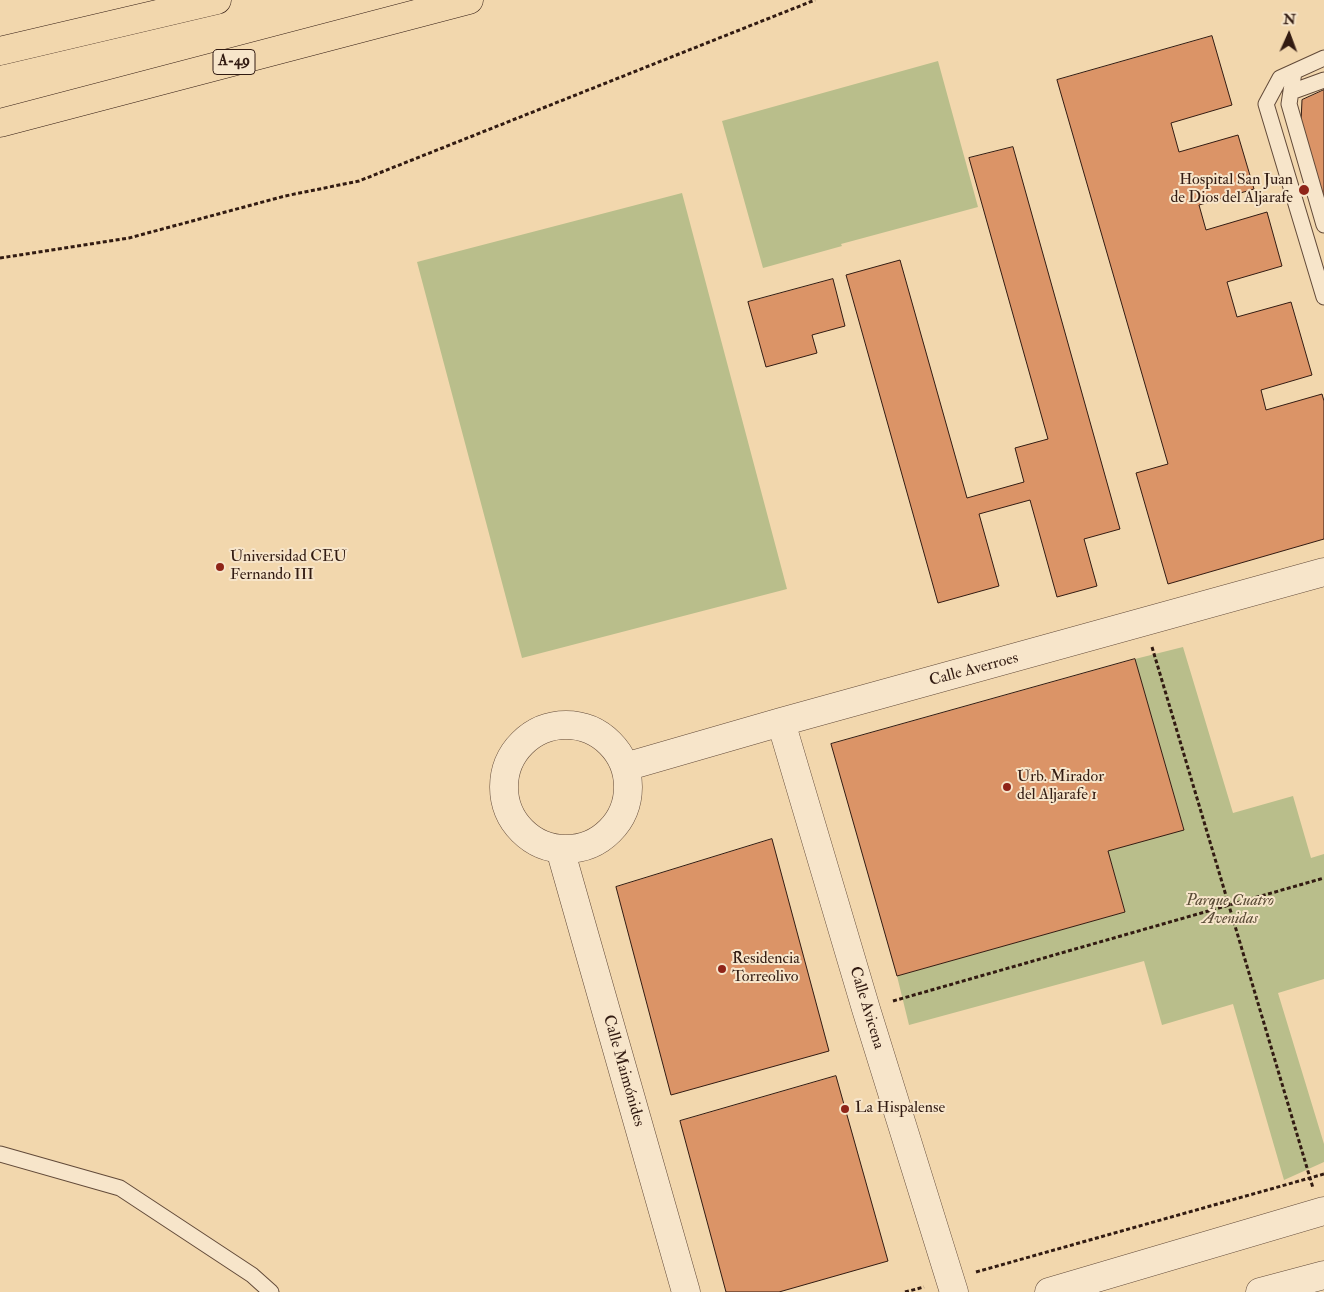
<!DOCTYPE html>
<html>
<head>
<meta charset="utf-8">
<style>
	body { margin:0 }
	#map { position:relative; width:1324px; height:1292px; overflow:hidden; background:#f2d7ad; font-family:"IM FELL Double Pica",serif }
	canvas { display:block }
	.north { position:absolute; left:1264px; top:10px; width:50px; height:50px; -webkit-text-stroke:4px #f7e5ca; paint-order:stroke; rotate:2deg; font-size:14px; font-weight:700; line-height:20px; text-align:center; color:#321b12 }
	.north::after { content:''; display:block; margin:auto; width:18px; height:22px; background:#321b12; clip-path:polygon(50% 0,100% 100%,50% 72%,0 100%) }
</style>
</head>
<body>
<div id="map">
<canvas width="1324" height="1292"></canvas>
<div class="north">N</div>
</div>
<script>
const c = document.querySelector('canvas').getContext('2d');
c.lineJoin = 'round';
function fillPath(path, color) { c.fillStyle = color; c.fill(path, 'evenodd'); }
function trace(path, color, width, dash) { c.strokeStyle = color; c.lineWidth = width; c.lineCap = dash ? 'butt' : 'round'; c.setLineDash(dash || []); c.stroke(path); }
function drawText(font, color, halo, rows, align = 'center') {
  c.font = font + ' "IM FELL Double Pica",serif'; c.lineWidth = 4; c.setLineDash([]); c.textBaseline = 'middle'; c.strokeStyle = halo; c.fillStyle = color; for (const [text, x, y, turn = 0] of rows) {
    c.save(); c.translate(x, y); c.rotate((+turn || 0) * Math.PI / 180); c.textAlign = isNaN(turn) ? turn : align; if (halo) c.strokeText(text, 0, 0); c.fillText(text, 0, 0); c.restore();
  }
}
fillPath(new Path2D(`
	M 938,61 L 978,207 L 841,244 L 842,246 L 763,268 L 722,121 Z
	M 682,193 L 787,589 L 522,658 L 417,262 Z
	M 1183,647 L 1233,813 L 1293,796 L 1311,858 L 1324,854 L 1324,979 L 1278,993 L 1324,1144 L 1324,1162 L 1284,1180 L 1233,1004 L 1162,1025 L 1144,961 L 909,1025 L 897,976 L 1125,912 L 1108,851 L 1184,829 L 1135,659 Z`), '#b9be8b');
const building = new Path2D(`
	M 1212,36 L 1232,105 L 1171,123 L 1179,152 L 1238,135 L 1254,189 L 1199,205 L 1206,230 L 1267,212 L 1282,266 L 1227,282 L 1237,317 L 1291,302 L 1312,375 L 1261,390 L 1266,410 L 1322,394 L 1324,401 L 1324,539 L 1168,584 L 1136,473 L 1168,464 L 1057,80 Z
	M 1324,90 L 1324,199 L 1301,122 L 1302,100 Z
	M 1013,147 L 1120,529 L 1084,539 L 1097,586 L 1057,597 L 1030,500 L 979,514 L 999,586 L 938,603 L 846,275 L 900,260 L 967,498 L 1024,482 L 1015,448 L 1048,439 L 969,158 Z
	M 833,279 L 845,326 L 812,335 L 817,353 L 766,367 L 748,302 Z
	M 1135,659 L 1184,830 L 1108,851 L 1125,912 L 897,976 L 831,744 Z
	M 772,839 L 829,1051 L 671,1095 L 616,887 Z
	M 836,1076 L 888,1261 L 779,1292 L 726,1292 L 680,1121 Z`);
fillPath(building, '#db9467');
trace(building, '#321b12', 1);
const service = new Path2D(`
	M 1324,58 L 1280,78 L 1266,104 L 1324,297
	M 1294,72 L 1289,104 L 1324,225
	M 1291,92 L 1324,80
	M 0,1154 L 120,1188 L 252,1275 L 271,1292`);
const minor = new Path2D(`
	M 781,722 L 866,1009 L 954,1292
	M504 787a62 62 0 1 1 124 0a62 62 0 1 1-124 0Z
	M 625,767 L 781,722 L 1324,572
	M 560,849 L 686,1292`);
const tertiary = new Path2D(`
	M 1049,1292 L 1324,1211
	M 1260,1292 L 1324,1275`);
const motorway = new Path2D(`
	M 0,51 L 217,0
	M 0,123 L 469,0`);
trace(service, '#624a39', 17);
trace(minor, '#624a39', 29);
trace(tertiary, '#624a39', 29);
trace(motorway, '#321b12', 29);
trace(new Path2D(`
	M 0,258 L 129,238 L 285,196 L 359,181 L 815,0
	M 1152,647 L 1313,1188
	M 893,1001 L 1324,878
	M 976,1272 L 1324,1174
	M 905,1292 L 924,1287`), '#321b12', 3, [4, 2.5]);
trace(service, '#f7e5ca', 15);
trace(minor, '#f7e5ca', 28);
trace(tertiary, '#f7e5ca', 28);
trace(motorway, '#f2d7ad', 28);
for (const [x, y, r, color] of [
	[1304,190,6,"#8f2418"],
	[220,567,5,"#8f2418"],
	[1007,787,5,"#8f2418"],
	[722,969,5,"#8f2418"],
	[845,1109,5,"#8f2418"]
]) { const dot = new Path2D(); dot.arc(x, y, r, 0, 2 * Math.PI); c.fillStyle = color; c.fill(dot); trace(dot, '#f7e5ca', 2); }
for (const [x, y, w] of [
	[234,62,42]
]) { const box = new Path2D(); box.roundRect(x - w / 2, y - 12.5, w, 25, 4); c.fillStyle = '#f7e5ca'; c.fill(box); trace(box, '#321b12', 1); }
drawText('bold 15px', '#321b12', null, [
	["A-49",234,62]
]);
drawText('16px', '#321b12', '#f7e5ca', [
	["Hospital San Juan",1293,181,"right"],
	["de Dios del Aljarafe",1293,199,"right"],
	["Universidad CEU",230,558],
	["Fernando III",230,576],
	["Urb. Mirador",1017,778],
	["del Aljarafe 1",1017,796],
	["Residencia",732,960],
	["Torreolivo",732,978],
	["La Hispalense",855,1109]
], 'left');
drawText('16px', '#321b12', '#f7e5ca', [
	["Calle Averroes",974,670,-15],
	["Calle Avicena",866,1008,73],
	["Calle Maimónides",623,1071,74]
]);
drawText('italic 16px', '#5a4c36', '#f7e5ca', [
	["Parque Cuatro",1230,902],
	["Avenidas",1230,920]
]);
</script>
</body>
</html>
